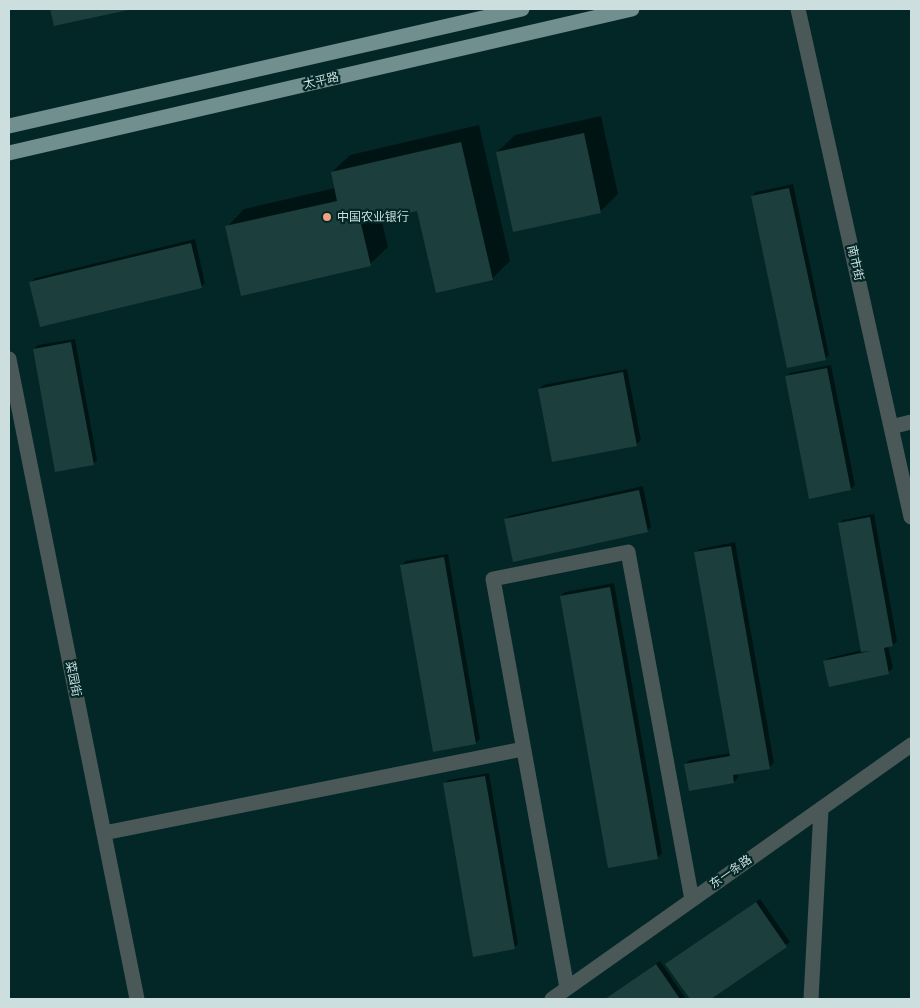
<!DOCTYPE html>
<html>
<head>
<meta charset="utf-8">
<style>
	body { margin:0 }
	#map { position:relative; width:920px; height:1008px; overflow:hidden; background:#032727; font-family:Literata,serif }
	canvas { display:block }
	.frame { position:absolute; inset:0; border:10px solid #ccdfde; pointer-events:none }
</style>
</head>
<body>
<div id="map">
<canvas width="920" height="1008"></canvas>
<div class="frame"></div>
</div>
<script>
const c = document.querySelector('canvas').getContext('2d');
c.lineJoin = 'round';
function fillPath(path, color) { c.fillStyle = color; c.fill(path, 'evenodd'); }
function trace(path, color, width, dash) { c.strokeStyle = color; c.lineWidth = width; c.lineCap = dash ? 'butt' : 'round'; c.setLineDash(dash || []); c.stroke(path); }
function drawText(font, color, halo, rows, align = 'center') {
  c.font = font + ' Literata,"Noto Sans SC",serif'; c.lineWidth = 4.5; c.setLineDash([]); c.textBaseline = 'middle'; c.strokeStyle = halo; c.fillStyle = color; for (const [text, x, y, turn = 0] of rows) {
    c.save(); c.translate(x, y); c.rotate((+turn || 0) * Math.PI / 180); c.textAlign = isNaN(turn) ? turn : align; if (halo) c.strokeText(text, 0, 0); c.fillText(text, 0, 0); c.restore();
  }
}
fillPath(new Path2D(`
	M 52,9 L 126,9 L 55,25 Z
	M 601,116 L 618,194 L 600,212 L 497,152 L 515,135 Z
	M 479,125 L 510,261 L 492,279 L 418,209 L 381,218 L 388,247 L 370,264 L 227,227 L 244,209 L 335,188 L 332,172 L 350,155 Z
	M 793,184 L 829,355 L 825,359 L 752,196 L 756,192 Z
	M 195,239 L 205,283 L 201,287 L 31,282 L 35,278 Z
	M 75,339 L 97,460 L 93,464 L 34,349 L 38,345 Z
	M 831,365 L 855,485 L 851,489 L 786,377 L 790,373 Z
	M 627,369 L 641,440 L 637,444 L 553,461 L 539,390 L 543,385 Z
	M 643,486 L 651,527 L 647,531 L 505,520 L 509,516 Z
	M 874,514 L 897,641 L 893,645 L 888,646 L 893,668 L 889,672 L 825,662 L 829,658 L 862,650 L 839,524 L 843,520 Z
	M 735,542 L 774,763 L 770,767 L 737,773 L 738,778 L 734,782 L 685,764 L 690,760 L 731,753 L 695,553 L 700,549 Z
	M 448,554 L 480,739 L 476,743 L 402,565 L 406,561 Z
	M 614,583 L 662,853 L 658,857 L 609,866 L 561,596 L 565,592 Z
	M 489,773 L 518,944 L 514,948 L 444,784 L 448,780 Z
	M 760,899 L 790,942 L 709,999 L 691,999 L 667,964 Z
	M 660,961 L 686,999 L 605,999 Z`), '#0007');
fillPath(new Path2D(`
	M 50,9 L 128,9 L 128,10 L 54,26 Z
	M 584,133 L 601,213 L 513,232 L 496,152 Z
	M 461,142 L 493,280 L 436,293 L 417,211 L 361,224 L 371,266 L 241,296 L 225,226 L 337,201 L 331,172 Z
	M 789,188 L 826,360 L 787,368 L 751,196 Z
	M 191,243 L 202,288 L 40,327 L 29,282 Z
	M 71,342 L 94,465 L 55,472 L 33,349 Z
	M 827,368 L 851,490 L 809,499 L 785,376 Z
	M 623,372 L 637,446 L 552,462 L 538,389 Z
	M 639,490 L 648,532 L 513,562 L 504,519 Z
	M 870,517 L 893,646 L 884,648 L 889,674 L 829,687 L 823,661 L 870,651 L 861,652 L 838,523 Z
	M 731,546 L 770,769 L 733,775 L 734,783 L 689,791 L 684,764 L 730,756 L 694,552 Z
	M 444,557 L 476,744 L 433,752 L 400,565 Z
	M 610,587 L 658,859 L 608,868 L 560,596 Z
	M 485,776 L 515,949 L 473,957 L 443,783 Z
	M 756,902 L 787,947 L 711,999 L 690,999 L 665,964 Z
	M 656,964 L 680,999 L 605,999 Z`), '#1c3e3d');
trace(new Path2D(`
	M 798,9 L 911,517
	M 9,359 L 137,999
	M 891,427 L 911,422
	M 104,833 L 523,749
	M 567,988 L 493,579 L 628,552 L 692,900
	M 552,999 L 911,745
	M 811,999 L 821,809`), '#4a5858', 15);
trace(new Path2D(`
	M 9,126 L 522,9
	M 9,153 L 632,9`), '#718f8e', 15);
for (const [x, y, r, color] of [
	[327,217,5,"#f2a07f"]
]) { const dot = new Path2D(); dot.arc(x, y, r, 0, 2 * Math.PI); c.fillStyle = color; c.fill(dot); trace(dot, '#032727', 2); }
drawText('12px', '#ccdfde', '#032727', [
	["太平路",321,81,-13],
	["南市街",855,263,77],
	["菜园街",73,679,79],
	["东一条路",731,872,-35]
]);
drawText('12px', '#ccdfde', '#032727', [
	["中国农业银行",337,217]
], 'left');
</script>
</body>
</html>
